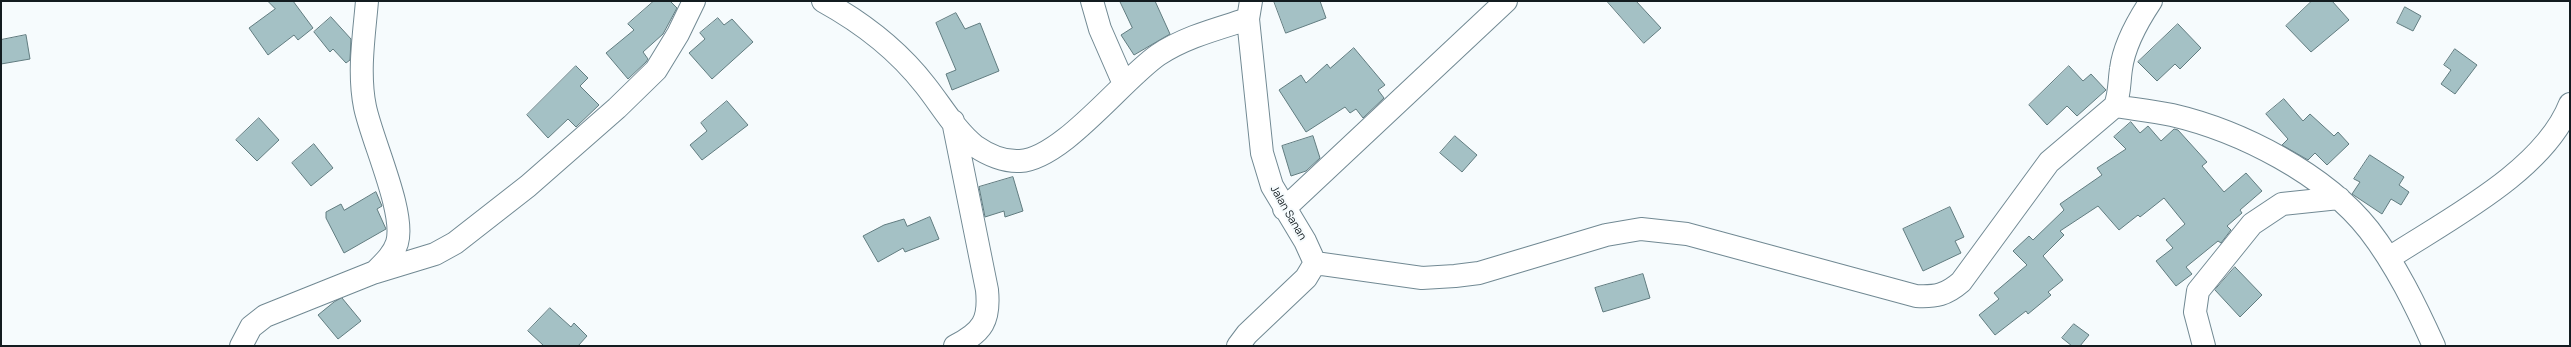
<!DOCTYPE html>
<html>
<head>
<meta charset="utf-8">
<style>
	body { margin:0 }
	#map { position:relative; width:2571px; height:347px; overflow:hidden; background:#f6fbfd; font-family:Manrope,sans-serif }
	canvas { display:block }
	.frame { position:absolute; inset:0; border:2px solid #131c20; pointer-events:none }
</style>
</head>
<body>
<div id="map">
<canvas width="2571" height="347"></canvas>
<div class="frame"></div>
</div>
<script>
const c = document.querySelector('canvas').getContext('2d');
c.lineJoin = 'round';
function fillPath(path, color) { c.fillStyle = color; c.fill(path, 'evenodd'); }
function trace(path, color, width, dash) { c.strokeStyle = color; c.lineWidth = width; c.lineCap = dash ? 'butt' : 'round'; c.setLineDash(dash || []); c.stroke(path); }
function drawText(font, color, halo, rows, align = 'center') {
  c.font = font + ' Manrope,sans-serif'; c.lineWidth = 4; c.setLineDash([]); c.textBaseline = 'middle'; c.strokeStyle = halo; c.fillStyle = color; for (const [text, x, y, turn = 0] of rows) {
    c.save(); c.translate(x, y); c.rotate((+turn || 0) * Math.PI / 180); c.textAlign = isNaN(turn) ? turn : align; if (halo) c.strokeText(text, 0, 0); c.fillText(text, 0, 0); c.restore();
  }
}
const building = new Path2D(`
	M 268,1 L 293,1 L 313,28 L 298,40 L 294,35 L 268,55 L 249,28 L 275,9 Z
	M 654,1 L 670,1 L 677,8 L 663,34 L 643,52 L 648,59 L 646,62 L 628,79 L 606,53 L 634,30 L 628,24 Z
	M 1120,1 L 1155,1 L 1170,34 L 1134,55 L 1121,35 L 1132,28 Z
	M 1274,1 L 1320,1 L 1326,18 L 1286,33 Z
	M 1607,1 L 1636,1 L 1661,28 L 1644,43 Z
	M 2312,1 L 2332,1 L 2349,20 L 2311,52 L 2286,26 Z
	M 2405,7 L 2421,16 L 2413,31 L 2397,23 Z
	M 956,13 L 965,29 L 980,23 L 999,71 L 952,90 L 946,74 L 956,70 L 936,23 Z
	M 331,17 L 351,39 L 350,60 L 346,63 L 333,49 L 330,52 L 314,32 Z
	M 718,18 L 724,25 L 732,19 L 753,42 L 712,79 L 689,53 L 705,39 L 700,33 Z
	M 2178,24 L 2201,48 L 2180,69 L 2175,64 L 2157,81 L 2138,62 Z
	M 26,35 L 30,59 L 1,64 L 1,40 Z
	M 1354,48 L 1385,85 L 1378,90 L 1384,98 L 1363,118 L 1356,109 L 1350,113 L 1345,107 L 1306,132 L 1279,90 L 1301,75 L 1306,83 L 1327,64 L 1330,68 Z
	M 2455,49 L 2477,65 L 2455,94 L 2441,84 L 2451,70 L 2444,65 Z
	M 576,66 L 588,78 L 580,86 L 599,105 L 576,127 L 568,119 L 548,138 L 527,115 Z
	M 2069,66 L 2083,81 L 2091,74 L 2106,90 L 2077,116 L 2067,106 L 2047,125 L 2029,105 Z
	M 2284,99 L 2303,121 L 2310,114 L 2334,136 L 2338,132 L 2349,144 L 2327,165 L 2315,153 L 2308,160 L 2282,145 L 2288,139 L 2266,114 Z
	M 727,101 L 748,125 L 702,160 L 690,145 L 707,131 L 701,123 Z
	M 259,118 L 279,140 L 257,161 L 236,140 Z
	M 2131,122 L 2140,133 L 2148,126 L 2161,141 L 2174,129 L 2178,130 L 2207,162 L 2202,166 L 2224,192 L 2246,173 L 2262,191 L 2240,210 L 2242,213 L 2227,226 L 2231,230 L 2221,243 L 2218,241 L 2186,267 L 2192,274 L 2176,286 L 2156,261 L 2173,248 L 2166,240 L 2185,224 L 2164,198 L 2140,217 L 2138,215 L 2119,230 L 2098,206 L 2060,231 L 2064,235 L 2043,256 L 2063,280 L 2048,292 L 2051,295 L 2028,314 L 2026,311 L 1995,335 L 1979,315 L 1999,299 L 1994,293 L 2027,265 L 2013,251 L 2029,236 L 2033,240 L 2064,210 L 2060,204 L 2102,175 L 2097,168 L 2126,149 L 2114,137 Z
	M 1313,136 L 1320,158 L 1306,171 L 1291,176 L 1282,146 Z
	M 1455,136 L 1477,155 L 1462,172 L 1440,153 Z
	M 314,144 L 333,168 L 311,186 L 292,163 Z
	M 2370,155 L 2404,177 L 2399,185 L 2409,192 L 2401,205 L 2391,199 L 2382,214 L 2352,194 L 2360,182 L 2354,179 Z
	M 1013,177 L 1023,211 L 1005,217 L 1004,211 L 985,217 L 979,187 Z
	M 376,192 L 382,206 L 377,209 L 386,229 L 344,253 L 326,218 L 326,212 L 341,204 L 344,210 Z
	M 1950,207 L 1964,237 L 1955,241 L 1961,253 L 1923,271 L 1903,229 Z
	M 930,217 L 939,239 L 905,252 L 903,248 L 878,262 L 863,236 L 884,225 L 904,219 L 907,226 Z
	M 2235,267 L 2262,295 L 2240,317 L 2215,290 Z
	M 1643,274 L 1650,298 L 1603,312 L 1595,288 Z
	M 342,298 L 361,321 L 338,339 L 318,315 L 334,302 Z
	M 550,308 L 571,327 L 574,323 L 587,336 L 578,346 L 544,346 L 528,331 Z
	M 2074,324 L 2089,335 L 2080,346 L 2072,346 L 2062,338 Z`);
fillPath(building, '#a4c1c5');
trace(building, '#617c80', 1);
const minor = new Path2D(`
	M 823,1 C 863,23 897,49 925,85 C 941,105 955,130 975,146 C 988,155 1005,162 1020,161 C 1062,159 1122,80 1158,55 C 1185,37 1217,29 1248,19
	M 1092,1 L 1100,29 L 1124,84
	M 2115,106 C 2134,109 2154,111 2172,115 C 2241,131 2325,174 2369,230 C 2396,265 2416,306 2434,346
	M 953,121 L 987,290 C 990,320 983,332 955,346
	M 1284,209 L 1506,1
	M 2389,258 C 2447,220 2544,171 2570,104
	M 1315,263 L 1422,278 L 1455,276 L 1479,273 L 1606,235 L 1641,229 L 1687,234 L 1916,296 C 1936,297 1946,295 1961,282 L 2049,162 L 2115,106 C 2120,93 2119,82 2121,69 C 2124,45 2137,22 2151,1
	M 376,272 L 435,254 L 455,243 L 528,186 L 617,108 L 656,70 L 678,34 L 694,1
	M 241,346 L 251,327 L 265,316 L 375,272 C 384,263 393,255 397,243 C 406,213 372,141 365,107 C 358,73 364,36 367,1
	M 1238,346 L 1247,334 L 1306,278 L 1315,263 L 1305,241 L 1272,186 L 1262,153 L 1248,19 L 1251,1
	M 2204,346 L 2195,312 L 2198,291 L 2252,224 L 2282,204 L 2339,198`);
trace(minor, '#718993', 24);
trace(minor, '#fff', 22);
drawText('11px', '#131c20', '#f6fbfd', [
	["Jalan Sanan",1288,213,60]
]);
</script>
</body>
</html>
